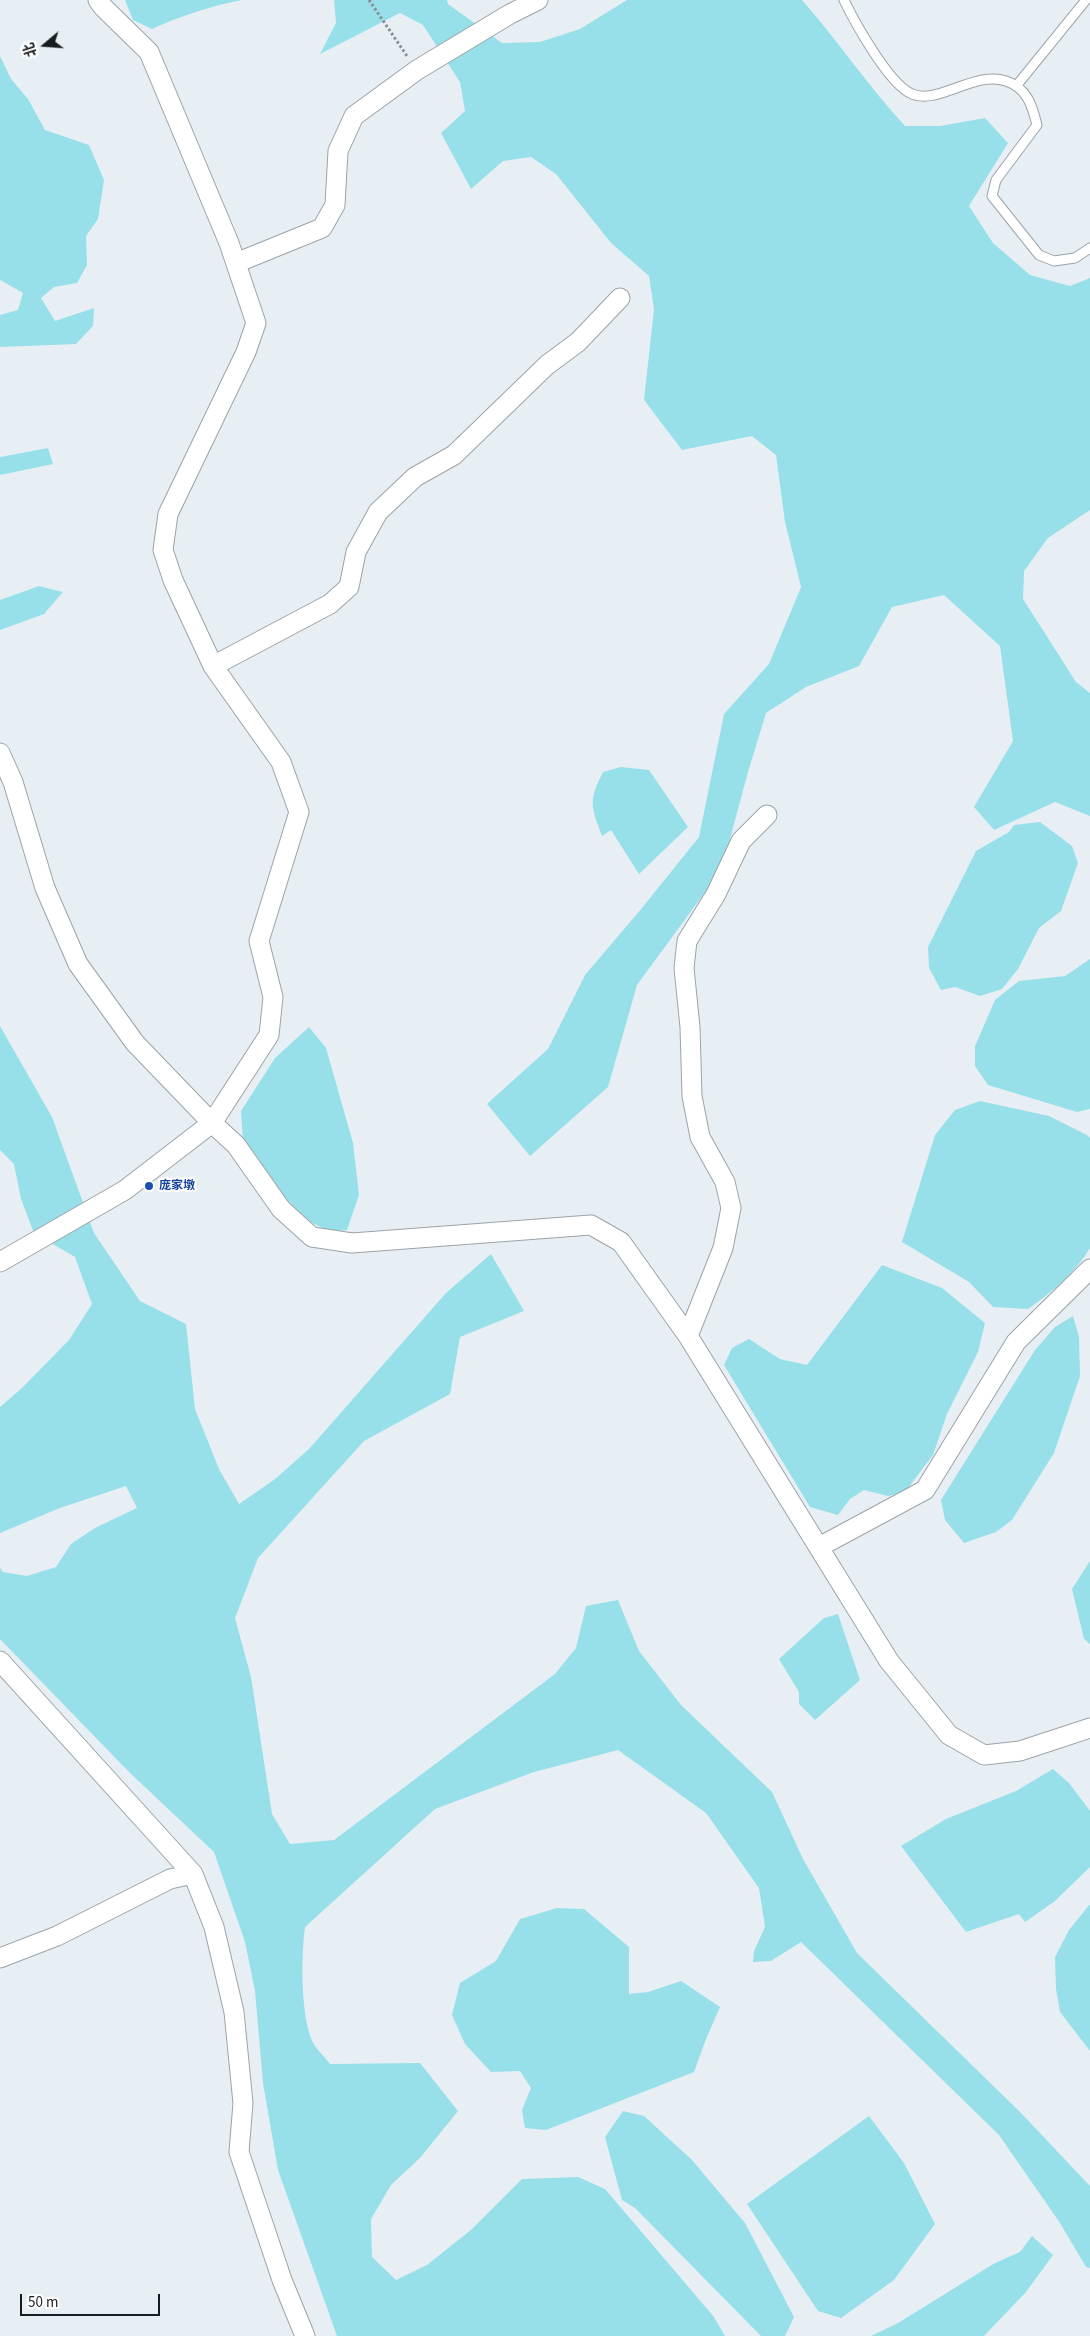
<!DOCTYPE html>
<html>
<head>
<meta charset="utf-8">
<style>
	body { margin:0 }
	#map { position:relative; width:1090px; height:2336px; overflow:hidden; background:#e7eff5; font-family:"Source Sans 3","Noto Sans SC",sans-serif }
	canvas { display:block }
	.north { position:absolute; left:20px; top:20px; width:50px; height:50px; -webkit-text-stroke:4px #fff; paint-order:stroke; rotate:252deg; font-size:14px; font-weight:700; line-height:20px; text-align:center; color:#191c1e }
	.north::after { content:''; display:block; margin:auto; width:18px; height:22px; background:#191c1e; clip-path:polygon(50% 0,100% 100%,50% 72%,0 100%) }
	.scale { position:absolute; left:20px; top:2294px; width:140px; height:22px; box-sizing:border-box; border:2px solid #191c1e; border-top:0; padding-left:6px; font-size:15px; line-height:18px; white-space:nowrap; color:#191c1e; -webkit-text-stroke:4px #fff; paint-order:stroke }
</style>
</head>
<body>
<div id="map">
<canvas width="1090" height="2336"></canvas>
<div class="north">北</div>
<div class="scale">50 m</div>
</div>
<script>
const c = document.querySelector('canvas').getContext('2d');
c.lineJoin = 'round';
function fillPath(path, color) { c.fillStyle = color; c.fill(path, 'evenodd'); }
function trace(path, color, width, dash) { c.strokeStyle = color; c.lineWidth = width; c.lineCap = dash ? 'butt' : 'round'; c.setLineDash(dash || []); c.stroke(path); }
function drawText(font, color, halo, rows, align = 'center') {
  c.font = font + ' "Source Sans 3","Noto Sans SC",sans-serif'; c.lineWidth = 4; c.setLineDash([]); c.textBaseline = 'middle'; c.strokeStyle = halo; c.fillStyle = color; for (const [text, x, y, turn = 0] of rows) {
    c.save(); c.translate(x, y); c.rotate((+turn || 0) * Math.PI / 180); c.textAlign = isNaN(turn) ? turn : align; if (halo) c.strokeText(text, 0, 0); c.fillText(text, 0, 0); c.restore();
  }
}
fillPath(new Path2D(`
	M 125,0 L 242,0 C 210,6 181,16 152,29 L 133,20 Z
	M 334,0 L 447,0 L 448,4 L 502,43 L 540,42 L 580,29 L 627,0 L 802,0 C 838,41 868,86 905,126 L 940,126 L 985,118 L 1008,143 L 969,206 L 993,243 L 1030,275 L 1070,286 L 1090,278 L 1090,510 L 1048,538 L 1024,571 L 1023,599 L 1076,682 L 1090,693 L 1090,816 L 1055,802 L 994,830 L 974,807 L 1013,741 L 1000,646 L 944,595 L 892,607 L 859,666 L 806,687 L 766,713 L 748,772 L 722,869 L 637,985 L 608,1087 L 530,1156 L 487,1104 L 548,1049 L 585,975 L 642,908 L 699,837 L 724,714 L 769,664 L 801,587 L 785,522 L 776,455 L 752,436 L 682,450 L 644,400 L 654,309 L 649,276 L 611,243 L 556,174 L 531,157 L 503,161 L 471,189 L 441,133 L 465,111 L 460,82 L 423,25 L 400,13 L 320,54 L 336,23 Z
	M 0,56 L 11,79 L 28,99 L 45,130 L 89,145 L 104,180 L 98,219 L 86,236 L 87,265 L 77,283 L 54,287 L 41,298 L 55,321 L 94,308 L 93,326 L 76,344 L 0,347 L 0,315 L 18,310 L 23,293 L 0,280 Z
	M 48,448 L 53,464 L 0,475 L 0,457 Z
	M 39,586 L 63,592 L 44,614 L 0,630 L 0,600 Z
	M 621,767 L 649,770 L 688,827 L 639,874 L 611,830 L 602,836 C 591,806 588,801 603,772 Z
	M 1040,822 L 1072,846 L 1078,863 L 1061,911 L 1039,928 L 1018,969 L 1002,989 L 980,996 L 955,987 L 941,990 L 929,968 L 928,947 L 976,851 L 1009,832 L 1014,825 Z
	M 1090,959 L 1090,1109 L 1077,1112 L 988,1085 L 975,1066 L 975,1046 L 995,1000 L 1019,981 L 1065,976 Z
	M 0,1026 L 52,1117 L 94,1233 L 140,1301 L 186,1324 L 195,1409 L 219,1469 L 239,1504 L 275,1479 L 309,1449 L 446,1293 L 491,1254 L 524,1311 L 460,1337 L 450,1394 L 364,1441 L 258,1558 L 235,1618 L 251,1677 L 272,1814 L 290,1844 L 334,1840 L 555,1674 L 576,1648 L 586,1606 L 618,1600 L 639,1651 L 681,1705 L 772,1792 L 803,1859 L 857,1953 L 1021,2113 L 1090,2186 L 1090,2268 L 1086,2267 L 1060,2223 L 999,2135 L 801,1942 L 771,1961 L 753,1962 L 754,1951 L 765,1927 L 759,1888 L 706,1813 L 618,1750 L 534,1772 L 435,1809 L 305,1927 C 301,1955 300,2023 315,2046 C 320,2053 326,2058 330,2064 L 420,2063 L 458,2111 L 420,2158 L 391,2185 L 371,2219 L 372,2257 L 396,2280 L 427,2265 L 472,2229 L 522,2179 L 578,2177 L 605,2189 L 714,2317 L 725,2336 L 337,2336 L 278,2170 L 263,2083 L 255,1991 L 245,1942 L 214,1852 L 130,1773 L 0,1639 L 0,1568 L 3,1572 L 27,1576 L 56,1567 L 71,1544 L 95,1528 L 137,1508 L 126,1486 L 60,1508 L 0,1533 L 0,1407 L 23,1387 L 69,1340 L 92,1304 L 75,1257 L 34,1233 L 21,1199 L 14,1164 L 0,1150 Z
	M 309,1027 L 326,1048 L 353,1143 L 359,1195 L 347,1230 L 330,1232 L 309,1221 L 285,1198 L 243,1143 L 241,1111 L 275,1058 Z
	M 980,1101 L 1049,1116 L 1087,1135 L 1090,1138 L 1090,1248 C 1075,1273 1051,1293 1028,1309 L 993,1307 L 969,1282 L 902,1242 L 935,1135 L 955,1110 Z
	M 882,1265 L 942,1288 L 985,1323 L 978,1352 L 947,1414 L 933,1455 L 905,1492 L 888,1496 L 864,1490 L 850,1499 L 838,1515 L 810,1507 L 724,1365 L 732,1348 L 749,1339 L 780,1359 L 807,1365 Z
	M 1073,1316 L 1079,1337 L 1080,1376 L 1054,1453 L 1012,1520 L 996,1532 L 964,1543 L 945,1520 L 941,1500 L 1035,1350 L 1055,1327 Z
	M 1090,1561 L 1090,1644 L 1084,1639 L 1072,1589 Z
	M 838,1614 L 860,1680 L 815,1720 L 799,1704 L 799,1692 L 779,1659 L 824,1618 Z
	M 1053,1769 L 1069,1783 L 1090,1811 L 1090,1867 L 1055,1901 L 1025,1922 L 1019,1914 L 966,1932 L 901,1846 L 946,1819 L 1016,1791 Z
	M 1090,1904 L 1090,2051 L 1060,2012 L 1056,1989 L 1055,1957 L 1069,1930 Z
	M 557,1908 L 584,1909 L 629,1947 L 629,1994 L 648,1992 L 681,1981 L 720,2007 L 706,2039 L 694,2072 L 546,2130 L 525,2128 L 522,2110 L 531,2088 L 520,2071 L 491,2072 L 465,2044 L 452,2015 L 460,1983 L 496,1961 L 520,1919 Z
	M 623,2111 L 644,2116 L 692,2160 L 745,2223 L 794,2317 L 785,2336 L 761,2336 L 635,2208 L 622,2200 L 605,2137 Z
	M 869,2116 L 904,2163 L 935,2224 L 894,2280 L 841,2318 L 818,2311 L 747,2204 Z
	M 1032,2236 L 1053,2255 L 1026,2292 L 984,2336 L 871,2336 L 898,2323 L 995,2263 L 1020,2252 Z`), '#97e0e9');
const service = new Path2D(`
	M 844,0 C 855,23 888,82 910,93 C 936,107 974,70 1006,81 C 1027,88 1032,105 1037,125 L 996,180 L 992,196 L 1039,255 L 1054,261 L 1075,258 L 1090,248
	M 1017,85 L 1086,0`);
const minor = new Path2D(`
	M 236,263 L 322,228 L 335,205 L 338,151 L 354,116 L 417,70 L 510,14 L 538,0
	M 213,666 L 330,604 L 349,587 L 356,552 L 378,512 L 415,477 L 454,455 L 547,365 L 578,342 L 620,298
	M 0,753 L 13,782 L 45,888 L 78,964 L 135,1043 L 212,1123 L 269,1035 L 273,997 L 259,941 L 299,812 L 281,762 L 213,666 L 173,580 L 163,550 L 168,514 L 246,352 L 256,323 L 229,243 L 149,52 L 103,7 L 98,0
	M 0,1262 L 125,1190 L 212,1123 L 236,1145 L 281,1209 L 312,1237 L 352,1243 L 591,1225 L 621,1242 L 688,1336 L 889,1661 L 949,1735 L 984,1755 L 1020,1751 L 1090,1728
	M 688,1336 L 723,1248 L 731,1208 L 725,1182 L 700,1137 L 692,1096 L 690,1027 L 684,968 L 687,941 L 716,894 L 741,841 L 767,815
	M 819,1547 L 925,1490 L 1016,1342 L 1090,1269
	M 0,1661 L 193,1874 L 214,1927 L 234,2012 L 243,2103 L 239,2152 L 282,2280 L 305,2336
	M 0,1958 L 57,1936 L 170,1879 L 193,1874`);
trace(service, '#9ca3a8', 11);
trace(minor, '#9ca3a8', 21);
trace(new Path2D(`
	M 369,0 L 407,56`), '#888d92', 3, [2.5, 2.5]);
trace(service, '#fff', 9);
trace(minor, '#fff', 19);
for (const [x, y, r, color] of [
	[149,1186,5,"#1a4fb4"]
]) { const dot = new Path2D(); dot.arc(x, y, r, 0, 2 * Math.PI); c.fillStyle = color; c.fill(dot); trace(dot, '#fff', 2); }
drawText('bold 12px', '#164399', '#fff', [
	["庞家墩",159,1186]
], 'left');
</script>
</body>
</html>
